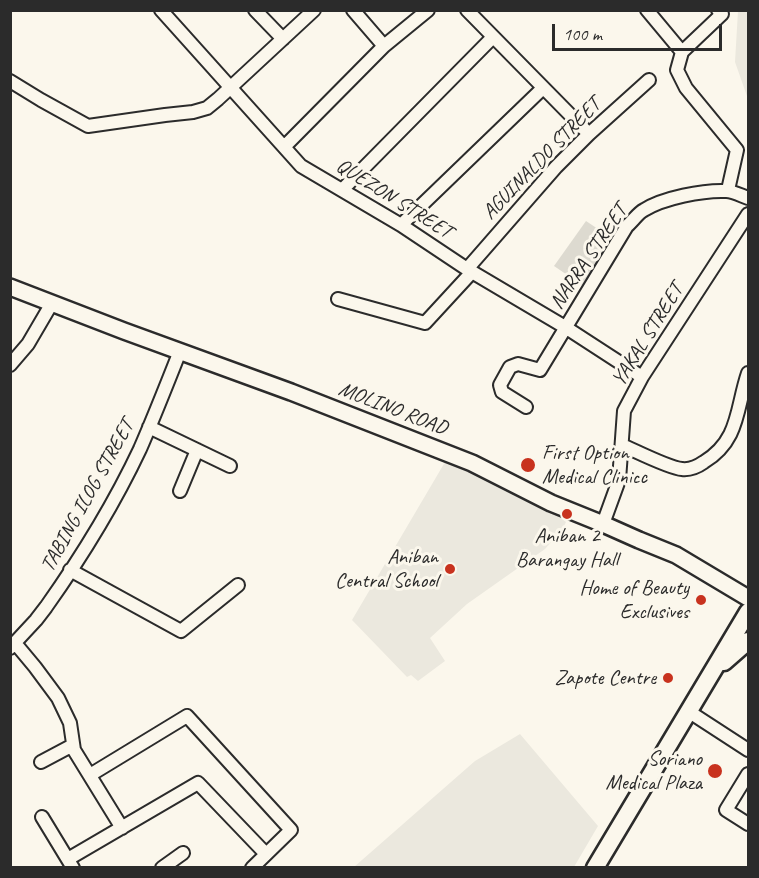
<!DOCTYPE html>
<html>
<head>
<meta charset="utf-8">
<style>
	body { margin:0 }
	#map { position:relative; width:759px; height:878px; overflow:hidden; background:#fbf7ec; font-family:Caveat,sans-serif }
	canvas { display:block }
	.frame { position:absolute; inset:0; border:12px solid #2b2b2b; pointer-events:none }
	.scale { position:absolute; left:552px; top:24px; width:170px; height:27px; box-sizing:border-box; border:3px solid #2b2b2b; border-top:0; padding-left:8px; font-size:18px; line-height:21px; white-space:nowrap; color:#2b2b2b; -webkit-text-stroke:4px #fbf7ec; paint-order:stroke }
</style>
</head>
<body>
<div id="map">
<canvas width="759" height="878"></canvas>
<div class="frame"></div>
<div class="scale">100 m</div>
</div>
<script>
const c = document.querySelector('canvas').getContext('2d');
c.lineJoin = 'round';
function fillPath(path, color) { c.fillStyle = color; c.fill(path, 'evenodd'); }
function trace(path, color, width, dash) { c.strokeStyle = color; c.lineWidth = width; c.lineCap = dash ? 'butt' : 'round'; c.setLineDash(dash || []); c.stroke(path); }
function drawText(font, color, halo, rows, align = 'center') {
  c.font = font + ' Caveat,sans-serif'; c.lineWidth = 6; c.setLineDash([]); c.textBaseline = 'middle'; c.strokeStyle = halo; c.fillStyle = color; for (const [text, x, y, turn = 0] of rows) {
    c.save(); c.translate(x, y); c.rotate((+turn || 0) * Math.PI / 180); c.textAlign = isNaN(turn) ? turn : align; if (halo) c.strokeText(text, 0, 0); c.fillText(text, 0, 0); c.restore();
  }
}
fillPath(new Path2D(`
	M 738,11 L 748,11 L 748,99 L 735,62 Z
	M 448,457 L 540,502 L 566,522 L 562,530 L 545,549 L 467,604 L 430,638 L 445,661 L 418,681 L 411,675 L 407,677 L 352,620 Z
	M 520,734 L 598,826 L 574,867 L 354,867 L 475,761 Z`), '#ebe8de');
fillPath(new Path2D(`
	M 586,221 L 613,239 L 582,285 L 554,266 Z`), '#dddad0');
const minor = new Path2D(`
	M 161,10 L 301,166 L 401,225 L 467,269 L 565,327 L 642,377
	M 255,10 L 283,39
	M 353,10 L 384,46
	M 467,10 L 589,134
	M 647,10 L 682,52
	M 718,10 L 722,14 L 682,52 L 677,70 L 686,88 L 737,150 L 728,190
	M 10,81 L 41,100 L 88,126 L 165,115 L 193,112 L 207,108 L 218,99 L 314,10
	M 284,147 L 384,46 L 428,10
	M 343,189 L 493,37
	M 401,225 L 543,88
	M 467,269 L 556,167 L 589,134 L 649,80
	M 338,299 L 425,323 L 472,272
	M 10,365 L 28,344 L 52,303
	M 526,407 L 502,392 L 500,385 L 510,367 L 518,364 L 540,370 L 627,226 C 633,221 638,213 644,210 C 663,198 703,190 726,191 C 733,191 742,196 748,198
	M 149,427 L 230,466
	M 622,445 C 636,451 669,468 682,469 C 691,470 697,467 704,462 C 740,440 736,408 748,373
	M 180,491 L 197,450
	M 603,524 L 619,480 L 624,411 L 642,377 L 748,214
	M 70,570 L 181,631 L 238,585
	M 15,643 L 35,667 L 58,698 L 70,723 L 74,750 L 122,828
	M 10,648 L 36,620 L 46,607 C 80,559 115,502 140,449 C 154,417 167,384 180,351
	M 688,711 L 748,750
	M 41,762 L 73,745
	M 748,774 L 726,810 L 748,824
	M 90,775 L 187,716 L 291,830 L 252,868
	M 42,817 L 73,868
	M 68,859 L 198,783 L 266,854
	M 162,868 L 183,853`);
const major = new Path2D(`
	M 10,287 L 124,331 L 291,392 L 472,463 L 551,503 L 603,524 L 639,540 L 676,555 L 748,598`);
const highway = new Path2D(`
	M 724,662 L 748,641
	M 595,868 L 748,612`);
trace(minor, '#2b2b2b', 16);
trace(major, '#2b2b2b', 20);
trace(highway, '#2b2b2b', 21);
trace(minor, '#fbf7ec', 12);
trace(major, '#fbf7ec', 15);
trace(highway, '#fbf7ec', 16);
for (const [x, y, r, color] of [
	[528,465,8,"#c8321e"],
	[567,514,6,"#c8321e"],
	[450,569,6,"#c8321e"],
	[701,600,6,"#c8321e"],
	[668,678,6,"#c8321e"],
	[715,771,8,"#c8321e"]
]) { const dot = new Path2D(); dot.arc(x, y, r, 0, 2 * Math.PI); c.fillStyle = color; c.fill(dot); trace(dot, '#fbf7ec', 2); }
drawText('21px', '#2b2b2b', '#fbf7ec', [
	["AGUINALDO STREET",542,159,-46],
	["QUEZON STREET",394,199,32],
	["NARRA STREET",589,257,-56],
	["YAKAL STREET",648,335,-58],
	["MOLINO ROAD",393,409,21],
	["TABING ILOG STREET",88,496,-61]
]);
drawText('21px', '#2b2b2b', '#fbf7ec', [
	["First Option",542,453,"left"],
	["Medical Clinicc",542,477,"left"],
	["Aniban 2",567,536,"center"],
	["Barangay Hall",567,560,"center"],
	["Aniban",438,557],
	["Central School",438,581],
	["Home of Beauty",689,588],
	["Exclusives",689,612],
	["Zapote Centre",656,678],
	["Soriano",702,759],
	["Medical Plaza",702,783]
], 'right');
</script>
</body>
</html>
